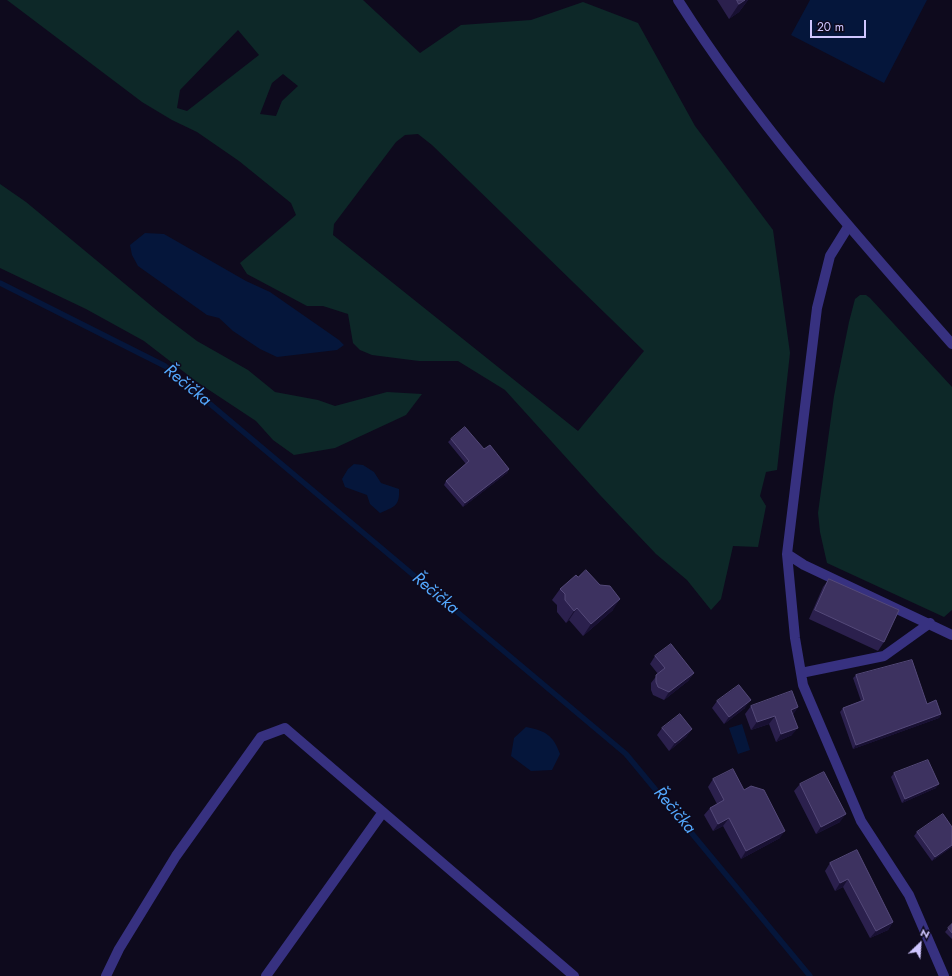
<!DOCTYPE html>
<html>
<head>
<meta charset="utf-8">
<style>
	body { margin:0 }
	#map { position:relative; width:952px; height:976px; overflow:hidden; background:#0e0a1d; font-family:Jost,sans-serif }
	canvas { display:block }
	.north { position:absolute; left:900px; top:924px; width:40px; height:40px; -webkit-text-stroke:3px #0e0a1d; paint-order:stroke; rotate:25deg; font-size:11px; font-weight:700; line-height:16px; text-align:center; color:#cfc6ff }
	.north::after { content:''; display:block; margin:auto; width:14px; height:18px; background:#cfc6ff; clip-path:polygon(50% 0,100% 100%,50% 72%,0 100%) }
	.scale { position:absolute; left:810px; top:20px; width:56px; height:18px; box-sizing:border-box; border:2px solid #cfc6ff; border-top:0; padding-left:5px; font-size:12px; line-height:14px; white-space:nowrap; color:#cfc6ff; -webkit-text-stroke:3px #0e0a1d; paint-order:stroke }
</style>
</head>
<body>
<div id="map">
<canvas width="952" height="976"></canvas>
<div class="north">N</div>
<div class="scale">20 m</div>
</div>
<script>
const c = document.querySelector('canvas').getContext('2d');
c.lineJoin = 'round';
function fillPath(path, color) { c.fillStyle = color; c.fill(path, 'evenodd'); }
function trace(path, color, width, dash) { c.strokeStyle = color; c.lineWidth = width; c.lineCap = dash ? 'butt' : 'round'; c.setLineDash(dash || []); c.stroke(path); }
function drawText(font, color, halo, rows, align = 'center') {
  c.font = font + ' Jost,sans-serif'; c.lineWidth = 3; c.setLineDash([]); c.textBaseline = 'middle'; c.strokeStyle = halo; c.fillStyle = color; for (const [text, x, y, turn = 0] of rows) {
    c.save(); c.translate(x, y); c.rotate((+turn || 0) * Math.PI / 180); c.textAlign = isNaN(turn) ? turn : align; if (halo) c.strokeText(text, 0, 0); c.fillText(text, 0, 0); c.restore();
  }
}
fillPath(new Path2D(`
	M 7,0 L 363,0 L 420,53 L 461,25 L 531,20 L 583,2 L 638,23 L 695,126 L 773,230 L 790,353 L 777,470 L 766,472 L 760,496 L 766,506 L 758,547 L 733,546 L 721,599 L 711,610 L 687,580 L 656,554 L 600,495 L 505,390 L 458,361 L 419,361 L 372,355 L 360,350 L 353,343 L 348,314 L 323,306 L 307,306 L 247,274 L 240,263 L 296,215 L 291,203 L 239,161 L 197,132 L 172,120 L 142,102 ZM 238,30 L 259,55 L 187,111 L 177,108 L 180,90 ZM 283,74 L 298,86 L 282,101 L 276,116 L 260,114 L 272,83 ZM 418,134 L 432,145 L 644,351 L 578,431 L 333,235 L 334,224 L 396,142 L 405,135 Z
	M 0,184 L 26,202 L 160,313 L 197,341 L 248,370 L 275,392 L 318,400 L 335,406 L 387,392 L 422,394 L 406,415 L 335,448 L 294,455 L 273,440 L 256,421 L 197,382 L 144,341 L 86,309 L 0,268 Z
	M 860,295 L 866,295 L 870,298 L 952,387 L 952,610 L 944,617 L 827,563 L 820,532 L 818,513 L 834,396 L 849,322 L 855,299 Z`), '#0d2828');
fillPath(new Path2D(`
	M 810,0 L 927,0 L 884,83 L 791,35 Z
	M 145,233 L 164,234 L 246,281 L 270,292 L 339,340 L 344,345 L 337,350 L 277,357 L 260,349 L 233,331 L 219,318 L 207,315 L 138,266 L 132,255 L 130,245 Z
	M 354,464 L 363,465 L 374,472 L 381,483 L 399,489 C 400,506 394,507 380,513 L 370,504 L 367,495 L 345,487 L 342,479 L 348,469 Z
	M 742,724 L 750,750 L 738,754 L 729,728 Z
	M 526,727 C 546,731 553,735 560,754 L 552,770 L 531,771 L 511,756 L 514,738 Z`), '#05163b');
trace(new Path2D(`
	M 0,283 L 165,366 L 626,754 L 810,976`), '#05163b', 5.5);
trace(new Path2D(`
	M 848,227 L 830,256 L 817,308 L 787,554 L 795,638 L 803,685 L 861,821 L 909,895 L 944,976
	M 787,554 L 804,565 L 952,635
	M 801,673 L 884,656 L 930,623
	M 106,976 L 119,949 L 176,856 L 261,737 L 285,728 L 574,976
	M 266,976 L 383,812`), '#373180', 10);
trace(new Path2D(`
	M 678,0 C 757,125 855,234 952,344`), '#373180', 10);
fillPath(new Path2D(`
	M 717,0 L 748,0 L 739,12 L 729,19 Z
	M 451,439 L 484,449 L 509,469 L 507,473 L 463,507 L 444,485 L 446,481 L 466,464 L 448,442 Z
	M 578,577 L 613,610 L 583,636 L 569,620 L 566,623 L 557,612 L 557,605 L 552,600 L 560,589 Z
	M 829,579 L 884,642 L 878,651 L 809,619 L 823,587 Z
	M 655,656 L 694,673 L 688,681 L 664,700 L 653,695 L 651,690 L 651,683 L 658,674 L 650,664 Z
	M 856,675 L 927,704 L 941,714 L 939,718 L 853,749 L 840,712 L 843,708 L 861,701 L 853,678 Z
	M 717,701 L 745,708 L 724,724 L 712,708 Z
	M 751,706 L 798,707 L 793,714 L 792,735 L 776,742 L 769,724 L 751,730 L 745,714 Z
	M 662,728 L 692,729 L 686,737 L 669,751 L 657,735 Z
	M 894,773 L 936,788 L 902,803 L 891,777 Z
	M 713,779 L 744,790 L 780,838 L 741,859 L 723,826 L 713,831 L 704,815 L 710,808 L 717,804 L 708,787 Z
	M 800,784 L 840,822 L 816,834 L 794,791 Z
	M 917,832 L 952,847 L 932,861 L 914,836 Z
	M 857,850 L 893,922 L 888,930 L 870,938 L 843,887 L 835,891 L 825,871 L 830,863 Z
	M 952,924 L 952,939 L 945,932 Z`), '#2b204d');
fillPath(new Path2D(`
	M 745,0 L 748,0 L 739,12 L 729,19 L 739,4 Z
	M 509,469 L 507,473 L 463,507 L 465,503 Z
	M 620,599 L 613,610 L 583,636 L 591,624 Z
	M 577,608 L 569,620 L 566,623 L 574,611 Z
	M 694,673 L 688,681 L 664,700 L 669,692 Z
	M 751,700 L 745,708 L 724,724 L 729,717 Z
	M 798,707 L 793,715 L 791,710 Z
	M 941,714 L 939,718 L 853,749 L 856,745 Z
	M 775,716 L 769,724 L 751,730 L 757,722 Z
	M 798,728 L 792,735 L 776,742 L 781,734 Z
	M 692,729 L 686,737 L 669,751 L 675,743 Z
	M 939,784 L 936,788 L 902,803 L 905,799 Z
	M 846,814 L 840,822 L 816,834 L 821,827 Z
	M 729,818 L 723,826 L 713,831 L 718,824 Z
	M 785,831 L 780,838 L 741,859 L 746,851 Z
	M 952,845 L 952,847 L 932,861 L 935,857 Z
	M 848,879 L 843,887 L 835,891 L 840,883 Z
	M 893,922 L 888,930 L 870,938 L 876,931 Z`), '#181032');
const building = new Path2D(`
	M 737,0 L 745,0 L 739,4 Z
	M 465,427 L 484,449 L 490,445 L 509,469 L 465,503 L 446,481 L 469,461 L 451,439 Z
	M 586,570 L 600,585 L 610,586 L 620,599 L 591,624 L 577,608 L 574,611 L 565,600 L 565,594 L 560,589 L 576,575 L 578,577 Z
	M 829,579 L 899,610 L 884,642 L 815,610 Z
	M 671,644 L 694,673 L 669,692 L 658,687 L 656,682 L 656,675 L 665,668 L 655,656 Z
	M 912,660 L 927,704 L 936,700 L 941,714 L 856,745 L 843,708 L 864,700 L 856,675 Z
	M 739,685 L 751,700 L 729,717 L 717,701 Z
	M 792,691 L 798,707 L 791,710 L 798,728 L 781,734 L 775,716 L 757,722 L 751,706 Z
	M 680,714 L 692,729 L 675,743 L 662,728 Z
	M 928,760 L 939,784 L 905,799 L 894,773 Z
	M 733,769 L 744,790 L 751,786 L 764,790 L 785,831 L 746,851 L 729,818 L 718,824 L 710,808 L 724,800 L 713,779 Z
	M 824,772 L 846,814 L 821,827 L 800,784 Z
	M 943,814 L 952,827 L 952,845 L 935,857 L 917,832 Z
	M 857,850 L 893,922 L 876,931 L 848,879 L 840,883 L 830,863 Z
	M 952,924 L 952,933 L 948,928 Z`);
fillPath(building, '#3d3260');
trace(building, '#544979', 1);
drawText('italic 17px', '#54a9ff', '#0e0a1d', [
	["Řečička",187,386,39],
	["Řečička",435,594,40],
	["Řečička",674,811,50]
]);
</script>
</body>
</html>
